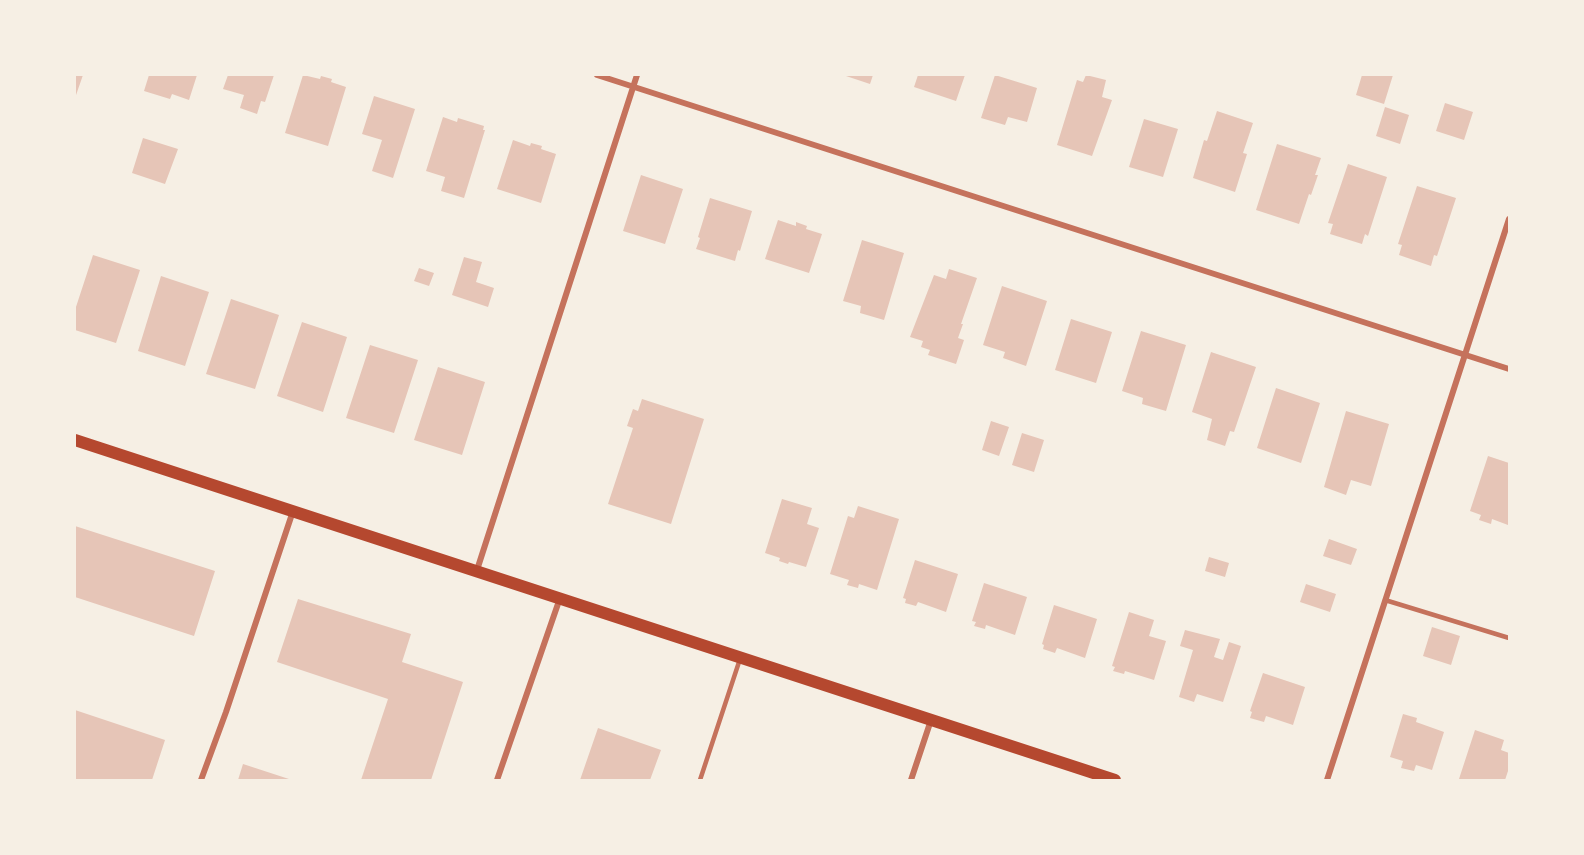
<!DOCTYPE html>
<html>
<head>
<meta charset="utf-8">
<style>
	body { margin:0 }
	#map { position:relative; width:1584px; height:855px; overflow:hidden; background:#f6efe4; font-family:"Titillium Web",sans-serif }
	canvas { display:block }
	.frame { position:absolute; inset:0; border:76px solid #f6efe4; pointer-events:none }
</style>
</head>
<body>
<div id="map">
<canvas width="1584" height="855"></canvas>
<div class="frame"></div>
</div>
<script>
const c = document.querySelector('canvas').getContext('2d');
c.lineJoin = 'round';
function fillPath(path, color) { c.fillStyle = color; c.fill(path, 'evenodd'); }
function trace(path, color, width, dash) { c.strokeStyle = color; c.lineWidth = width; c.lineCap = dash ? 'butt' : 'round'; c.setLineDash(dash || []); c.stroke(path); }
fillPath(new Path2D(`
	M 75,75 L 83,75 L 75,98 Z
	M 149,75 L 197,75 L 189,100 L 172,94 L 170,99 L 144,91 Z
	M 228,75 L 274,75 L 265,102 L 261,101 L 257,114 L 240,108 L 244,95 L 223,89 Z
	M 303,75 L 320,79 L 321,76 L 332,79 L 331,82 L 346,87 L 328,146 L 285,133 Z
	M 843,75 L 873,75 L 870,84 Z
	M 918,75 L 965,75 L 956,101 L 914,87 Z
	M 995,75 L 1037,88 L 1027,122 L 1008,117 L 1005,125 L 981,118 Z
	M 1086,75 L 1106,80 L 1102,97 L 1112,100 L 1092,156 L 1057,145 L 1077,80 L 1083,82 Z
	M 1362,75 L 1393,75 L 1384,104 L 1356,95 Z
	M 374,96 L 415,109 L 393,178 L 372,171 L 382,140 L 362,134 Z
	M 1445,103 L 1473,112 L 1464,140 L 1436,131 Z
	M 1385,107 L 1409,115 L 1400,144 L 1376,136 Z
	M 1217,111 L 1253,123 L 1243,153 L 1247,154 L 1235,192 L 1193,178 L 1204,140 L 1207,141 Z
	M 443,117 L 457,122 L 458,118 L 484,126 L 483,130 L 485,130 L 464,198 L 441,191 L 445,177 L 426,171 Z
	M 1144,119 L 1178,129 L 1163,177 L 1129,167 Z
	M 143,138 L 178,149 L 165,184 L 132,173 Z
	M 513,140 L 530,146 L 531,143 L 542,146 L 541,149 L 556,154 L 541,203 L 497,189 Z
	M 1277,144 L 1321,158 L 1315,175 L 1318,175 L 1311,195 L 1309,194 L 1299,224 L 1256,210 Z
	M 1348,164 L 1387,177 L 1368,236 L 1365,234 L 1362,244 L 1330,234 L 1333,224 L 1328,223 Z
	M 641,175 L 683,189 L 665,244 L 623,231 Z
	M 1417,186 L 1456,198 L 1437,256 L 1434,255 L 1431,266 L 1399,255 L 1402,245 L 1398,244 Z
	M 710,198 L 752,211 L 740,251 L 738,250 L 735,261 L 696,249 L 700,238 L 698,237 Z
	M 778,220 L 796,226 L 796,222 L 807,226 L 806,229 L 822,234 L 809,273 L 765,259 Z
	M 862,240 L 904,253 L 884,320 L 860,313 L 861,306 L 843,301 Z
	M 93,255 L 140,270 L 116,343 L 75,330 L 75,310 Z
	M 464,257 L 482,262 L 476,282 L 494,288 L 488,307 L 452,295 Z
	M 419,268 L 434,273 L 429,286 L 414,281 Z
	M 949,269 L 977,278 L 961,324 L 963,324 L 958,338 L 964,340 L 956,364 L 928,355 L 930,350 L 921,347 L 923,341 L 910,337 L 934,275 L 946,279 Z
	M 161,276 L 209,292 L 185,366 L 138,351 Z
	M 1002,286 L 1047,301 L 1026,366 L 1003,358 L 1005,352 L 983,345 Z
	M 231,299 L 279,315 L 255,389 L 206,374 Z
	M 1071,319 L 1112,332 L 1096,383 L 1055,370 Z
	M 302,322 L 347,337 L 323,412 L 277,396 Z
	M 1141,331 L 1186,345 L 1166,411 L 1142,404 L 1143,398 L 1122,391 Z
	M 370,345 L 418,360 L 394,433 L 346,418 Z
	M 1211,352 L 1256,367 L 1234,432 L 1230,431 L 1225,446 L 1207,440 L 1212,419 L 1192,412 Z
	M 438,367 L 485,382 L 462,455 L 414,440 Z
	M 1276,388 L 1320,403 L 1301,463 L 1257,448 Z
	M 642,399 L 704,419 L 671,524 L 608,504 L 633,428 L 627,426 L 633,409 L 638,411 Z
	M 1346,411 L 1389,424 L 1371,486 L 1351,480 L 1346,495 L 1324,487 Z
	M 991,421 L 1009,427 L 999,456 L 982,450 Z
	M 1022,433 L 1044,440 L 1034,472 L 1012,465 Z
	M 1488,456 L 1509,463 L 1508,525 L 1492,519 L 1491,524 L 1479,520 L 1481,515 L 1470,511 Z
	M 782,499 L 812,508 L 807,524 L 819,528 L 806,567 L 789,562 L 788,564 L 779,561 L 780,558 L 765,553 Z
	M 858,506 L 899,519 L 877,590 L 859,584 L 858,588 L 847,585 L 849,580 L 830,574 L 848,516 L 854,518 Z
	M 75,526 L 215,571 L 194,636 L 75,597 Z
	M 1329,539 L 1357,549 L 1351,565 L 1323,556 Z
	M 1209,557 L 1229,563 L 1225,577 L 1205,571 Z
	M 915,560 L 958,574 L 946,612 L 918,602 L 916,606 L 905,603 L 906,599 L 903,598 Z
	M 984,583 L 1027,597 L 1015,635 L 986,625 L 985,629 L 974,626 L 976,622 L 972,621 Z
	M 1306,584 L 1336,594 L 1330,612 L 1300,602 Z
	M 298,599 L 411,634 L 402,662 L 463,682 L 431,780 L 361,780 L 388,699 L 277,662 Z
	M 1054,605 L 1097,619 L 1085,658 L 1057,648 L 1055,653 L 1043,649 L 1044,645 L 1042,644 Z
	M 1129,612 L 1154,620 L 1149,636 L 1166,641 L 1154,680 L 1125,671 L 1124,674 L 1113,671 L 1115,667 L 1112,666 Z
	M 1432,627 L 1460,636 L 1451,665 L 1423,656 Z
	M 1185,630 L 1220,639 L 1214,657 L 1223,660 L 1229,642 L 1241,646 L 1223,702 L 1197,694 L 1194,702 L 1179,697 L 1193,650 L 1180,646 Z
	M 1263,673 L 1305,687 L 1293,725 L 1266,716 L 1264,722 L 1250,718 L 1252,712 L 1250,711 Z
	M 75,710 L 165,740 L 152,780 L 75,780 Z
	M 1403,714 L 1417,718 L 1416,722 L 1444,732 L 1432,770 L 1416,765 L 1414,771 L 1401,768 L 1403,761 L 1390,757 Z
	M 598,728 L 661,750 L 650,780 L 580,780 Z
	M 1475,730 L 1504,740 L 1501,750 L 1509,753 L 1509,768 L 1505,780 L 1459,779 Z
	M 243,764 L 292,780 L 238,780 Z`), '#e6c5b7');
trace(new Path2D(`
	M 1385,600 L 1509,638
	M 700,780 L 740,659`), '#c5725c', 4.5);
trace(new Path2D(`
	M 597,75 L 1509,369
	M 477,570 L 637,75
	M 201,780 L 226,712 L 293,511
	M 497,780 L 560,598
	M 911,780 L 931,720
	M 1327,780 L 1509,219`), '#c5725c', 6);
trace(new Path2D(`
	M 75,440 L 1115,780`), '#b5482f', 12);
</script>
</body>
</html>
